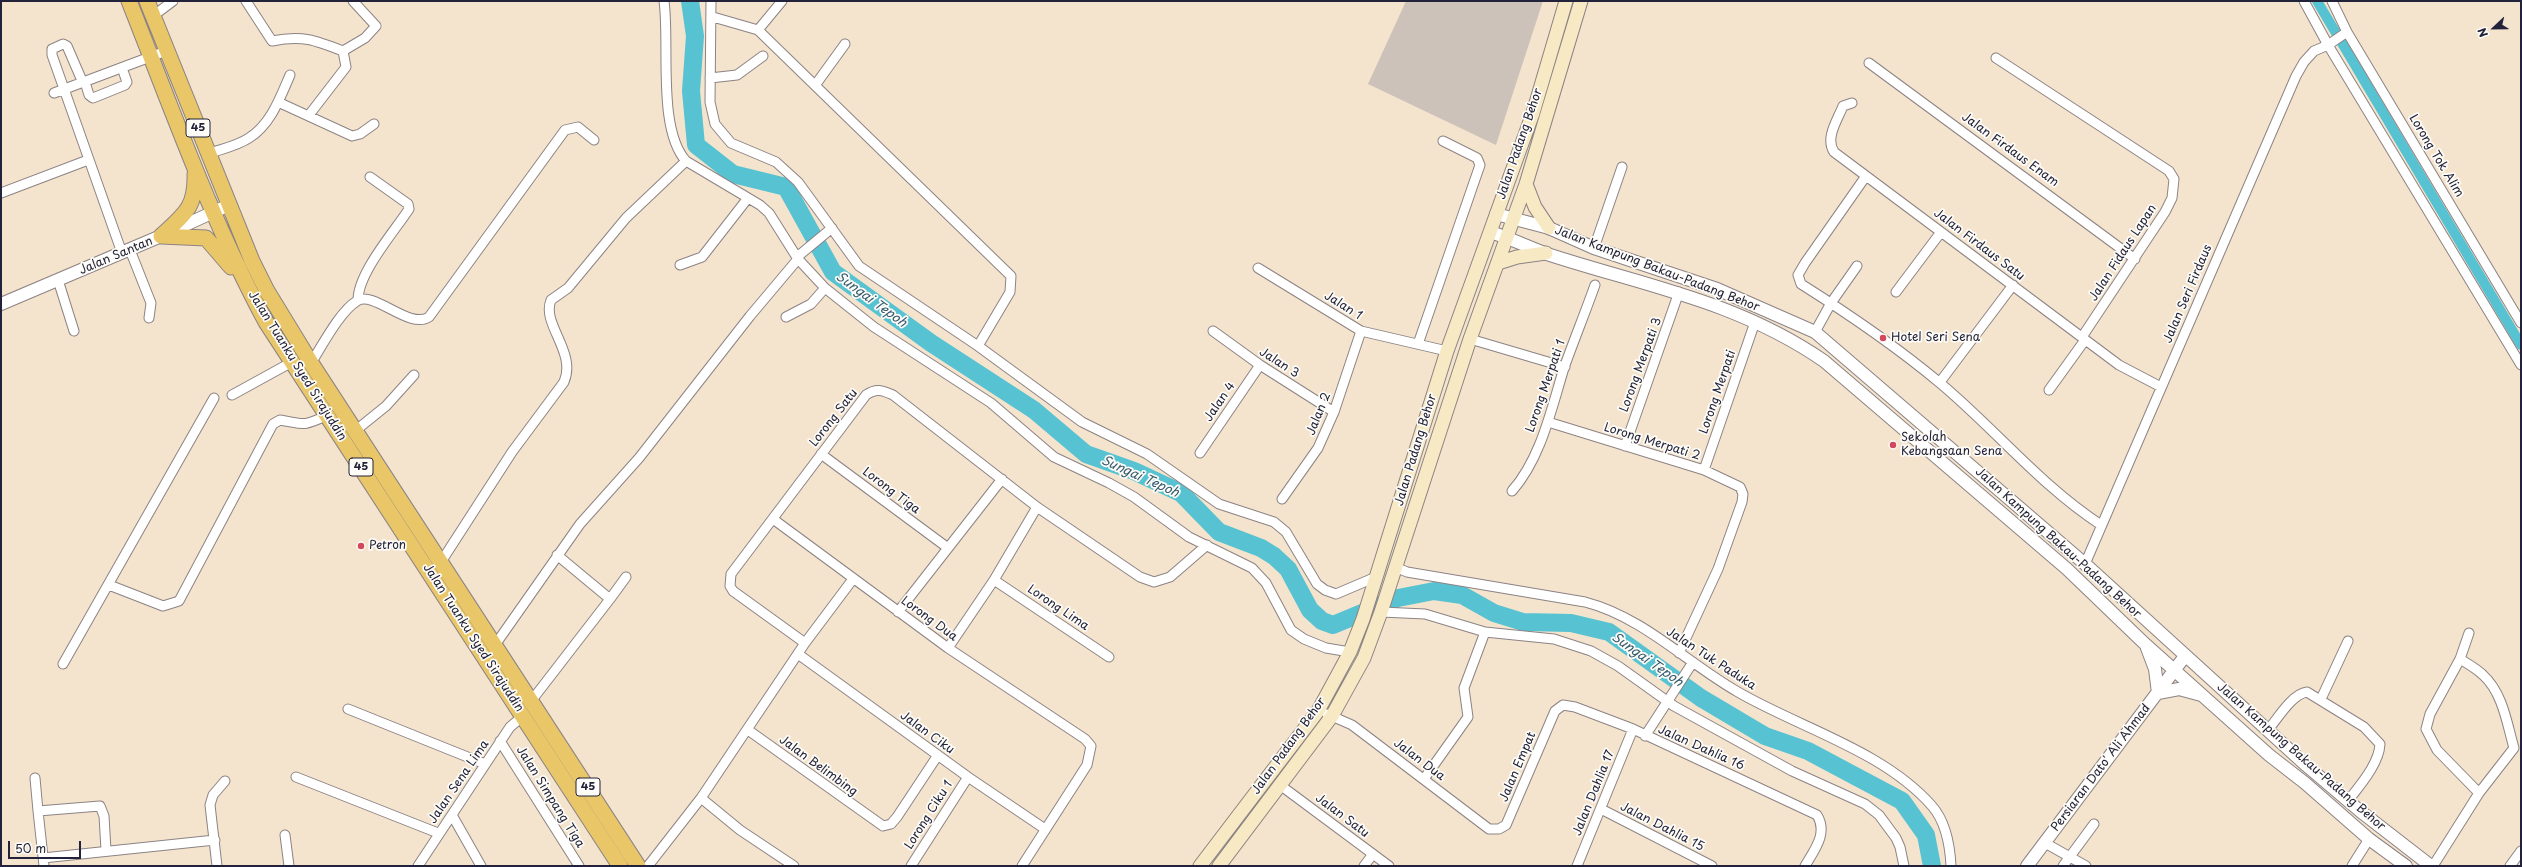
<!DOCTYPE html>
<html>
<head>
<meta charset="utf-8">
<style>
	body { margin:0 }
	#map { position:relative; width:2522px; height:867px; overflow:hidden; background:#f5e4cd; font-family:"Playpen Sans",sans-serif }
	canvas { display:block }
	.frame { position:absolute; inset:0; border:2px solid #22223b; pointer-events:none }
	.north { position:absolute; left:2474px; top:8px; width:40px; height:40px; -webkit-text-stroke:3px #fdfcf7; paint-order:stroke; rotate:248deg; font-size:11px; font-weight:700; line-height:16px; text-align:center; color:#22223b }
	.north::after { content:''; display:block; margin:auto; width:14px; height:18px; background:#22223b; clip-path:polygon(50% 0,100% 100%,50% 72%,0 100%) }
	.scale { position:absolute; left:8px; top:841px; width:73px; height:18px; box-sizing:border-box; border:2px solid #22223b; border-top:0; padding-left:5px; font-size:12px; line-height:14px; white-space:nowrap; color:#22223b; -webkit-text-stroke:3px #fdfcf7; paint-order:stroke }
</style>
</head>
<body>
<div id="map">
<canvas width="2522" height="867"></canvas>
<div class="frame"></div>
<div class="north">N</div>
<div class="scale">50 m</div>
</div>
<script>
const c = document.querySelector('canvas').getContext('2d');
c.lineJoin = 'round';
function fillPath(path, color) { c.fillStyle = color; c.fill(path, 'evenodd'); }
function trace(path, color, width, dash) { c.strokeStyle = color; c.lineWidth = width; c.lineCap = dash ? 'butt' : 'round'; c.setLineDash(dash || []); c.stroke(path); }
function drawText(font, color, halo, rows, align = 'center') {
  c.font = font + ' "Playpen Sans",sans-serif'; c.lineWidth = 3.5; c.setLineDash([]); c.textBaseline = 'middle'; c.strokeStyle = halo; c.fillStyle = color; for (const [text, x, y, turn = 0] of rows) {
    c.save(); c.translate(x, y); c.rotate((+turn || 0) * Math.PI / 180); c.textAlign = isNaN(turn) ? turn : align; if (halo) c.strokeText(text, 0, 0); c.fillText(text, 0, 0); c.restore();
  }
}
fillPath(new Path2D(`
	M 1406,1 L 1543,1 L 1496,145 L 1368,84 Z`), '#ccc2b9');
trace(new Path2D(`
	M 2317,1 L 2521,345`), '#57c2d2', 10);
trace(new Path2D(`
	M 690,1 L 695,36 L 691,91 L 696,145 L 733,174 L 786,187 L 833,272 L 931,343 L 1034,410 L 1086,454 L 1134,471 L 1181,493 L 1219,532 L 1261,548 L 1274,556 L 1288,569 L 1310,610 L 1322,621 L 1333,625 L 1398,598 L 1434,591 L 1462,595 L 1494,613 L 1523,622 L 1571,623 L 1609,632 L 1701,698 L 1765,736 L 1808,751 L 1902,801 L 1926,835 L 1932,866`), '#57c2d2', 18);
const minor = new Path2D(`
	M 246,1 L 272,41 C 302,35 315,40 343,51 L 365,38 L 376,26 L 353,1
	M 664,1 C 670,44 657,129 686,161 L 760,205 L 769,213 L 798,259 L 825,288 L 874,327 L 991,403 L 1054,457 L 1109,483 L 1134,497 L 1189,537 L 1252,568 L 1266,583 L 1291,630 L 1304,639 L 1326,648 L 1350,652
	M 711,1 L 710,102 L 715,124 L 731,143 L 776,162 L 798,182 L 859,266 L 978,346 L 1082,422 L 1147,454 L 1219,504 L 1274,522 L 1286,532 L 1317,584 L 1325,590 L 1336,594 L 1376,577
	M 2304,1 L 2328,45 L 2521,365
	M 2332,1 L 2347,32 L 2521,323
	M 153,16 L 173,1
	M 713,17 L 758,30 L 782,1
	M 758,30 L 1011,276 L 1010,292 L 978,346
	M 1996,58 L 2169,171 L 2174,179 L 2172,198 L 2165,212 L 2082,337
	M 1869,63 L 2135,259
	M 710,78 L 737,75 L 763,56
	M 85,82 L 89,95 L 93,98 L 125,85 L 127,82 L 122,68
	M 83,83 L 67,46 L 63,44 L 52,49 L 52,55 L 122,253
	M 816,84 L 845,44
	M 54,93 L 166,51
	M 278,102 L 352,136 L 360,134 L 374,124
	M 1852,103 L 1843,106 C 1837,121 1825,138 1834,152 L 2119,365 L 2161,387
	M 309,115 L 346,67 L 343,51
	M 208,154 C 221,149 237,146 249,138 C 271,124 280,98 290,75
	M 1866,176 L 1805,263 L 1798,275 L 1801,284 C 1847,313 1898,348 1940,383 C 1995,429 2041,486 2101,525
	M 1,193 L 88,160
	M 1594,248 L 1622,167
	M 130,250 L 151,303 L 149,318
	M 797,257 L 832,228
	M 680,265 L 702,257 L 748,198
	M 1258,268 L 1361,331 L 1447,351
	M 58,280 L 74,331
	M 1896,292 L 1941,232
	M 358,300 C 358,273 394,232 409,209 L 408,204 L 370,177
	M 786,317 L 811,304 L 825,288
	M 1213,331 L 1260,365 L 1334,412
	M 1815,332 L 1831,303 L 1857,266
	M 1470,339 L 1565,367
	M 1418,344 L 1480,165 L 1477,158 L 1443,141
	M 311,363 C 322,346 340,311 357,301 C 374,290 409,330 429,317 L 565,130 L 578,127 L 594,140
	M 1940,382 L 2013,285
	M 2049,390 L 2085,340
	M 232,395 L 292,362
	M 1548,422 L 1704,470 L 1740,487 L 1743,494 L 1742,502 L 1718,569 L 1679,653
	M 355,431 L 386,406 L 414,375
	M 1625,446 L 1679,292
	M 1200,453 L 1260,365
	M 821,454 L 948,548
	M 1704,470 L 1755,322
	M 1512,491 C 1541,458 1551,410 1564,368 C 1574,340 1585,313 1595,285
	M 1282,499 L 1318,448 L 1334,412 L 1361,331
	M 773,519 L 948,648 L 1085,739 L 1091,746 L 1087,765 L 1022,866
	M 441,562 L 512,452 L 564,382 C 577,352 541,324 551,300 L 568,288 L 626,218 L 686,161
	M 2085,564 L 2296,76 L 2304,62 L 2314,51 L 2328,45 L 2347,32
	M 1395,567 L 1407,572 L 1585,602 C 1643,617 1687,663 1738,692 C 1800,728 1884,751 1932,806 C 1946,822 1950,846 1951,866
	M 994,580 L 1109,657
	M 109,585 L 163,606 L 179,601 L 273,424 L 280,420 C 305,424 301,427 326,416
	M 610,599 L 626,577
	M 898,612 L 1002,479
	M 1381,612 L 1425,614 L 1485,632 L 1554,639 L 1591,651 L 1618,666 L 1674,706 L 1792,771 L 1865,804 L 1879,815 L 1896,838 L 1900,847 L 1904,866
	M 805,643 L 733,591 L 730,586 L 731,574 L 866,395 C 876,388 882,390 893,395 L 1037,507 L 1140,577 L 1154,582 L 1170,577 L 1207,545
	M 495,645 L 580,524 L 639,458 L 750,316 L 798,259
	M 948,648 L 994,580 L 1037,507
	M 798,654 L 968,777 L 1045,829
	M 2460,659 C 2468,664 2477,669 2483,675 C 2503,693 2507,724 2514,748 L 2479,793
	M 63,664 L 214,398
	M 2321,699 L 2348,641
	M 532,700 L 610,599 L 557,555
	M 348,709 L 485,764
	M 1327,714 L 1352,725 L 1489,829 L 1499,829 L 1506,825 L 1555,711 L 1563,705 L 1575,707 L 1633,729 L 1817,815 C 1828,833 1815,849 1805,866
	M 748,730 L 883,826 L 891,824 L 897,817 L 938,755
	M 2268,730 C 2278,718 2292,694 2307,692 L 2364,727 L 2380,744 C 2379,764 2360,785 2348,801
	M 1645,736 L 1693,662
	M 500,741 L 579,866
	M 296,777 L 438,833
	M 35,778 L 38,811
	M 1424,779 L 1468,717 L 1464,688 L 1485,632
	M 1280,785 L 1389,866
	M 701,798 L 740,830 L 794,866
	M 1601,809 L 1712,866
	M 452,815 L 481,866
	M 285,835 L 289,866
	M 2045,843 L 2086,866
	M 43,858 L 215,840
	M 44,866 L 38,811 L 100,806 L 104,816 L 106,850
	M 217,866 L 210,805 L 213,795 L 225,781
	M 418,866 L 510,727 L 523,716
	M 648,866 L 701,798 L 805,643 L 853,579
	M 911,866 L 968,777
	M 1364,866 L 1373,854
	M 1577,866 L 1633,729
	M 2063,866 L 2094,824
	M 2352,866 L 2369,839
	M 2433,866 L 2479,793 L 2437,750 L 2426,729 L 2430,714 L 2460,659 L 2469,633
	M 2510,866 L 2521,851`);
const tertiary = new Path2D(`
	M 1496,214 L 1549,228 L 1594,248 L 1717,289 L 1815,332 L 2085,564 L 2307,766 L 2360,811 L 2431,866
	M 1490,232 C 1510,238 1528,247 1547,254 C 1645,286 1737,301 1824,361 L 2067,569 L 2145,644 L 2269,755 L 2305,783 L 2369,839 L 2406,866
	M 1,304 L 161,236 L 229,205
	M 2147,648 L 2155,669 L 2158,693
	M 2158,693 L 2179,689 L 2201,695
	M 2027,866 L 2185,656`);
const secondary = new Path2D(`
	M 1526,184 L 1535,207 L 1549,228
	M 1498,263 L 1517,257 L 1546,253
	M 1200,866 L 1318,711 L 1350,652 L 1363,619 L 1447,351 L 1533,113 L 1566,1
	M 1219,866 L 1332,716 L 1364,658 L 1381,612 L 1470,339 L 1526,184 L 1581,1`);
const trunk = new Path2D(`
	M 129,1 C 172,109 211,220 266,322 L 620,866
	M 147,1 L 252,261 L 267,291 L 311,363 L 638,866
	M 161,236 L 206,238 L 231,267
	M 161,236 C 184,215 196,208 195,174`);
trace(minor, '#8c8384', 11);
trace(tertiary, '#8c8384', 14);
trace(secondary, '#8c8384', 15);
trace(trunk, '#8c8384', 17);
trace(minor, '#fff', 9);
trace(tertiary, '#fff', 12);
trace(secondary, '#f6e9c3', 13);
trace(trunk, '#e9c769', 15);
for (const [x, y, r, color] of [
	[1883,338,4,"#d1495b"],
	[1893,445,4,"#d1495b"],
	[361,546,4,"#d1495b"]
]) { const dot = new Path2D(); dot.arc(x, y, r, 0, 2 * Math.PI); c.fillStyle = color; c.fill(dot); trace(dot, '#fdfcf7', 1.5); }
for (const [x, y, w] of [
	[198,128,24],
	[361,467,24],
	[588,787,24]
]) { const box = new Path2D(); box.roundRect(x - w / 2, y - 9, w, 18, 3); c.fillStyle = '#fdfcf7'; c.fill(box); trace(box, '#22223b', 1); }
drawText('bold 11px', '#22223b', null, [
	["45",198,128],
	["45",361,467],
	["45",588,787]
]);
drawText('12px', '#22223b', '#fdfcf7', [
	["Jalan Padang Behor",1520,144,-71],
	["Jalan Firdaus Enam",2010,150,36],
	["Lorong Tok Alim",2436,156,59],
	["Jalan Firdaus Satu",1979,245,37],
	["Jalan Fidaus Lapan",2123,253,-57],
	["Jalan Santan",116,256,-23],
	["Jalan Kampung Bakau-Padang Behor",1657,269,21],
	["Jalan Seri Firdaus",2188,294,-67],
	["Jalan 1",1343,306,32],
	["Jalan 3",1279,363,33],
	["Lorong Merpati 3",1641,365,-70],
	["Jalan Tuanku Syed Sirajuddin",297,366,58],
	["Lorong Merpati 1",1546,386,-71],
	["Lorong Merpati",1718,392,-71],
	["Jalan 4",1220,402,-56],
	["Jalan 2",1319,414,-68],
	["Lorong Satu",834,418,-52],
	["Lorong Merpati 2",1652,442,17],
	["Jalan Padang Behor",1416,450,-73],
	["Lorong Tiga",891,491,37],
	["Jalan Kampung Bakau-Padang Behor",2058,543,42],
	["Lorong Lima",1058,608,34],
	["Lorong Dua",929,619,36],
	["Jalan Tuanku Syed Sirajuddin",473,638,57],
	["Jalan Tuk Paduka",1711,659,33],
	["Jalan Ciku",927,733,36],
	["Jalan Padang Behor",1289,746,-54],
	["Jalan Dahlia 16",1701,748,24],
	["Jalan Kampung Bakau-Padang Behor",2301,757,41],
	["Jalan Dua",1419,760,37],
	["Jalan Belimbing",818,766,36],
	["Jalan Empat",1518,767,-67],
	["Persiaran Dato' Ali Ahmad",2101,768,-53],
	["Jalan Sena Lima",459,782,-56],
	["Jalan Dahlia 17",1594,793,-68],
	["Jalan Simpang Tiga",550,797,58],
	["Lorong Ciku 1",929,815,-58],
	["Jalan Satu",1342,816,37],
	["Jalan Dahlia 15",1662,827,27]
]);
drawText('12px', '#22223b', '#fdfcf7', [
	["Hotel Seri Sena",1891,338],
	["Sekolah",1901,438],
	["Kebangsaan Sena",1901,452],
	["Petron",369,546]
], 'left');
drawText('italic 13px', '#355a70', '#fdfcf7', [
	["Sungai Tepoh",871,300,36],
	["Sungai Tepoh",1140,477,24],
	["Sungai Tepoh",1647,660,35]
]);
</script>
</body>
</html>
